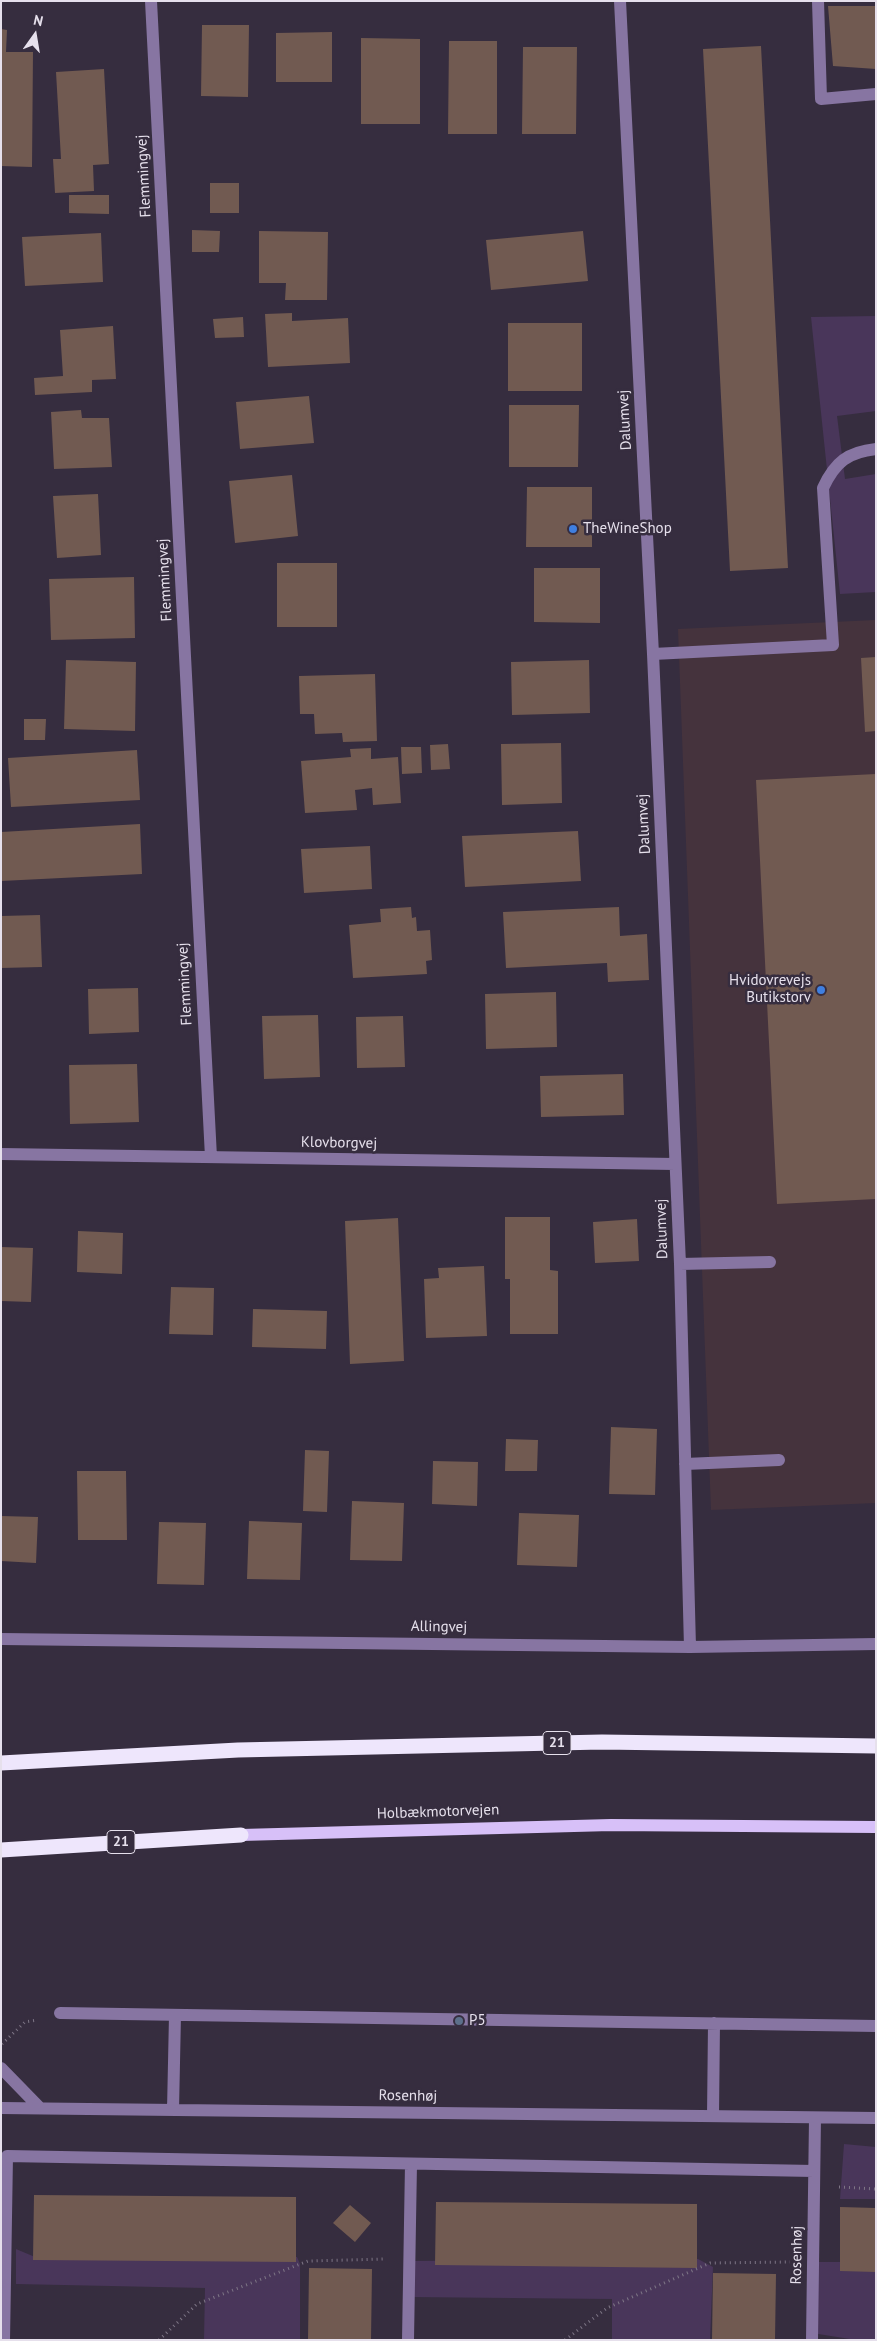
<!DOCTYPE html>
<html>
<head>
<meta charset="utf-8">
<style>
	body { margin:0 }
	#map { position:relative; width:877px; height:2341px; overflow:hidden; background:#362d3f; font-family:"PT Sans",sans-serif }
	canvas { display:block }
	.frame { position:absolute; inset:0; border:2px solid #e6e0ec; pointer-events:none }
	.north { position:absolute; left:10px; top:10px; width:50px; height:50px; -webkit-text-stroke:4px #362d3f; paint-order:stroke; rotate:13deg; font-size:14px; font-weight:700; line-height:20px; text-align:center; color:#e6e0ec }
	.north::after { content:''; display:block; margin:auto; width:18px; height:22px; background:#e6e0ec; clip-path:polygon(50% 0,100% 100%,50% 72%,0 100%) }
</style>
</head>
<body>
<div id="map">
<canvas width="877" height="2341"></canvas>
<div class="frame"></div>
<div class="north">N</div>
</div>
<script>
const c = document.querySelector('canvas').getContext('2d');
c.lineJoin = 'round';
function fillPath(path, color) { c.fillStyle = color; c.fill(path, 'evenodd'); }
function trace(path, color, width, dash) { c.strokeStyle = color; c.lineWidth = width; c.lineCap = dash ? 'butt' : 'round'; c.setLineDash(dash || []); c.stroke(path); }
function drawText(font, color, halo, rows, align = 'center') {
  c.font = font + ' "PT Sans",sans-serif'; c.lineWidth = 5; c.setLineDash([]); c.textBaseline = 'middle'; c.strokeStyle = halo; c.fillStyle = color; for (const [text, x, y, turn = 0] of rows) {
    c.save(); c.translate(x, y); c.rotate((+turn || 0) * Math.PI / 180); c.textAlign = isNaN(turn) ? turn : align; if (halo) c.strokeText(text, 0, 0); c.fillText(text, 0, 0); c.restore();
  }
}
fillPath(new Path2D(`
	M 876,620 L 876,1503 L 711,1510 L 678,629 Z`), '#45333d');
fillPath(new Path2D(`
	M 876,316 L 876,411 L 837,416 L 845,479 L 876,474 L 876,592 L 840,594 L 811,317 Z
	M 844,2144 L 876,2147 L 876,2199 L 840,2199 Z
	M 16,2249 L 35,2257 L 297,2257 L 300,2264 L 300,2340 L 204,2340 L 205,2288 L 16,2284 Z
	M 698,2259 L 713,2267 L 710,2340 L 612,2340 L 612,2299 L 409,2297 L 409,2261 Z
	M 813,2262 L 876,2262 L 876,2340 L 856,2340 L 812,2333 Z`), '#49365a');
fillPath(new Path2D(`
	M 828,6 L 876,6 L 876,69 L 833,66 Z
	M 202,25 L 249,25 L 248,97 L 201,96 Z
	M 1,29 L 7,30 L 6,52 L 33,52 L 32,167 L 1,166 Z
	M 332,32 L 332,82 L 276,82 L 276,33 Z
	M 361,38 L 420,39 L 420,124 L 361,124 Z
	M 449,41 L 497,41 L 497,134 L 448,134 Z
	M 761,46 L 788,568 L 730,571 L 703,49 Z
	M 523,47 L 577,47 L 576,134 L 522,134 Z
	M 104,69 L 109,164 L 93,165 L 94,191 L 55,193 L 53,159 L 61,159 L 56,72 Z
	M 210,183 L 239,183 L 239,213 L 210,213 Z
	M 69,195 L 109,195 L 109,214 L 69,213 Z
	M 192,230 L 220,231 L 219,252 L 192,252 Z
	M 259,231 L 328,232 L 327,300 L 285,300 L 286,283 L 259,283 Z
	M 583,231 L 588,281 L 491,290 L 486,240 Z
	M 101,233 L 103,282 L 25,286 L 22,237 Z
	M 292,313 L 292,321 L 348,318 L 350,363 L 268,367 L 265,314 Z
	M 243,317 L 244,337 L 215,338 L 213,319 Z
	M 508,323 L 582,323 L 582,391 L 508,391 Z
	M 113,326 L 116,379 L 92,380 L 92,392 L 35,395 L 34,378 L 63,376 L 60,330 Z
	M 309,396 L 314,443 L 240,449 L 236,402 Z
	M 509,405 L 579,405 L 578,467 L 509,467 Z
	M 81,410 L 82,418 L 109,418 L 112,467 L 54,469 L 51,412 Z
	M 292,475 L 298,536 L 235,543 L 229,481 Z
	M 527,487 L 592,487 L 592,547 L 526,547 Z
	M 98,494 L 101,555 L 57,558 L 53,496 Z
	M 277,563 L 337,563 L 337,627 L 277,627 Z
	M 534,568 L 600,568 L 600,623 L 534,622 Z
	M 134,577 L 135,638 L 51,640 L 49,579 Z
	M 876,657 L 876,731 L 865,732 L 861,658 Z
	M 66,660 L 136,662 L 135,731 L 64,729 Z
	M 589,660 L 590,713 L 512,715 L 511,662 Z
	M 375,674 L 377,741 L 343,742 L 342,733 L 315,734 L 314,714 L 300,714 L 299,676 Z
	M 24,719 L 46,719 L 45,740 L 24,740 Z
	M 561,743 L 562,803 L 502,805 L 501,744 Z
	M 448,744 L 450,769 L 431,770 L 430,745 Z
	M 401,747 L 421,747 L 422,773 L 402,774 Z
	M 371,748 L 371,759 L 398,757 L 401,803 L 373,805 L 372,788 L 355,790 L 357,810 L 305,813 L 301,761 L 351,757 L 350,749 Z
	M 137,750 L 140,800 L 11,807 L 8,758 Z
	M 876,774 L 876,1199 L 777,1204 L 756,780 Z
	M 140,824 L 142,874 L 1,881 L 1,832 Z
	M 578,831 L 581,881 L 465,887 L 462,836 Z
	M 370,846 L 372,889 L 304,893 L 301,849 Z
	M 411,907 L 412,918 L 416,917 L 417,931 L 430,930 L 432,960 L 426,961 L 427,974 L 353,978 L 349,925 L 381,922 L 380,909 Z
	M 619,907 L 620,936 L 647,934 L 649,980 L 608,982 L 607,963 L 506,968 L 503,912 Z
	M 40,915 L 42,967 L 1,968 L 1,916 Z
	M 138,988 L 139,1032 L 89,1034 L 88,989 Z
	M 556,992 L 557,1047 L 486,1049 L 485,994 Z
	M 318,1015 L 320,1077 L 264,1079 L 262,1016 Z
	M 403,1016 L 405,1067 L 357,1068 L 356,1017 Z
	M 137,1064 L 139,1122 L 70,1124 L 69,1065 Z
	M 623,1074 L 624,1115 L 541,1117 L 540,1076 Z
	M 505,1217 L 550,1217 L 550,1270 L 558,1271 L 558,1334 L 510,1334 L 510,1279 L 505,1279 Z
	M 398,1218 L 404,1361 L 350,1364 L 345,1221 Z
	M 637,1219 L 639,1261 L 595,1263 L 593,1222 Z
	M 78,1231 L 123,1233 L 122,1274 L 77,1272 Z
	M 1,1247 L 33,1248 L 31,1302 L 1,1301 Z
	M 484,1266 L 487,1336 L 426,1338 L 424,1279 L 439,1278 L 438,1268 Z
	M 171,1287 L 214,1288 L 213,1335 L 169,1334 Z
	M 253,1309 L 327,1311 L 326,1349 L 252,1347 Z
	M 611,1427 L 657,1429 L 655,1495 L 609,1494 Z
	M 506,1439 L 538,1440 L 537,1471 L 505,1471 Z
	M 305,1450 L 329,1451 L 327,1512 L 303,1511 Z
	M 433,1461 L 478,1462 L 477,1506 L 432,1504 Z
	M 77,1471 L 126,1471 L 127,1540 L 78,1540 Z
	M 352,1501 L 404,1503 L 402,1561 L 350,1560 Z
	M 519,1513 L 579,1515 L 577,1567 L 517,1565 Z
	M 1,1516 L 38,1517 L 36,1563 L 1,1561 Z
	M 249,1521 L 302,1523 L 300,1580 L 247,1579 Z
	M 159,1522 L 206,1523 L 204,1585 L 157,1584 Z
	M 34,2195 L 296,2197 L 296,2262 L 33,2260 Z
	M 436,2202 L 697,2204 L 697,2268 L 435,2265 Z
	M 350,2205 L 371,2223 L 355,2242 L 333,2223 Z
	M 840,2207 L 876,2208 L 876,2272 L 840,2271 Z
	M 309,2268 L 372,2269 L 371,2340 L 308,2340 Z
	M 713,2273 L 776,2274 L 775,2340 L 712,2340 Z`), '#715a51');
trace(new Path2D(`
	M 2,2044 L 25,2022 L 37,2020
	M 839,2187 L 876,2189
	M 159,2340 L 197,2304 L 308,2261 L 386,2259
	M 565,2340 L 607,2308 L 710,2263 L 790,2262`), '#7e7686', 3, [1, 4]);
trace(new Path2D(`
	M 151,1 L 211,1157
	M 620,1 L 653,654 L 680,1264 L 690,1647
	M 818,1 L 821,99 L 876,94
	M 653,654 L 833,645 L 823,488 C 835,462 848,452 876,449
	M 1,1154 L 675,1164
	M 680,1264 L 770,1262
	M 685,1464 L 779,1460
	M 1,1639 L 690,1647 L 876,1644
	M 60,2013 L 876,2026
	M 1,2068 L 40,2108
	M 1,2108 L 876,2118
	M 173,2110 L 175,2015
	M 713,2116 L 714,2023
	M 4,2340 L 7,2156 L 814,2171
	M 408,2340 L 411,2164
	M 812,2340 L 815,2118`), '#8775a2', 12);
trace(new Path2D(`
	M 241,1835 L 611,1825 L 876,1827`), '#d7c0f8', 12);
trace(new Path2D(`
	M 1,1763 L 238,1750 L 602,1742 L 876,1746
	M 1,1850 L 241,1835`), '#eee6fc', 15);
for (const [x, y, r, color] of [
	[573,529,5,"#3f7fe0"],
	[821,990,5,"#3f7fe0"],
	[459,2021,5,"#5c6f8a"]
]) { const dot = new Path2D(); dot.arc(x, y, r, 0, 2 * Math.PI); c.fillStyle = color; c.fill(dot); trace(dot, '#362d3f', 2); }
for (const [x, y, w] of [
	[557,1743,28],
	[121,1842,28]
]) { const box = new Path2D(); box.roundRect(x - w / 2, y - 11.5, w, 23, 4); c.fillStyle = '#362d3f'; c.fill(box); trace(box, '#e6e0ec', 1); }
drawText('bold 14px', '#e6e0ec', null, [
	["21",557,1743],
	["21",121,1842]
]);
drawText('15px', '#e6e0ec', '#362d3f', [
	["Flemmingvej",144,176,-93],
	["Dalumvej",625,420,-93],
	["Flemmingvej",165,580,-93],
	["Dalumvej",644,824,-93],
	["Flemmingvej",185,984,-93],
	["Klovborgvej",339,1143,1],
	["Dalumvej",662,1229,-92],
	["Allingvej",439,1627,1],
	["Holbækmotorvejen",438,1812,-2],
	["Rosenhøj",408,2096,1],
	["Rosenhøj",797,2255,-89]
]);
drawText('15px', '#e6e0ec', '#362d3f', [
	["TheWineShop",583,529],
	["Hvidovrevejs",811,981,"right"],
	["Butikstorv",811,998,"right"],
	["P5",469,2021]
], 'left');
</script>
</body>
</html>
